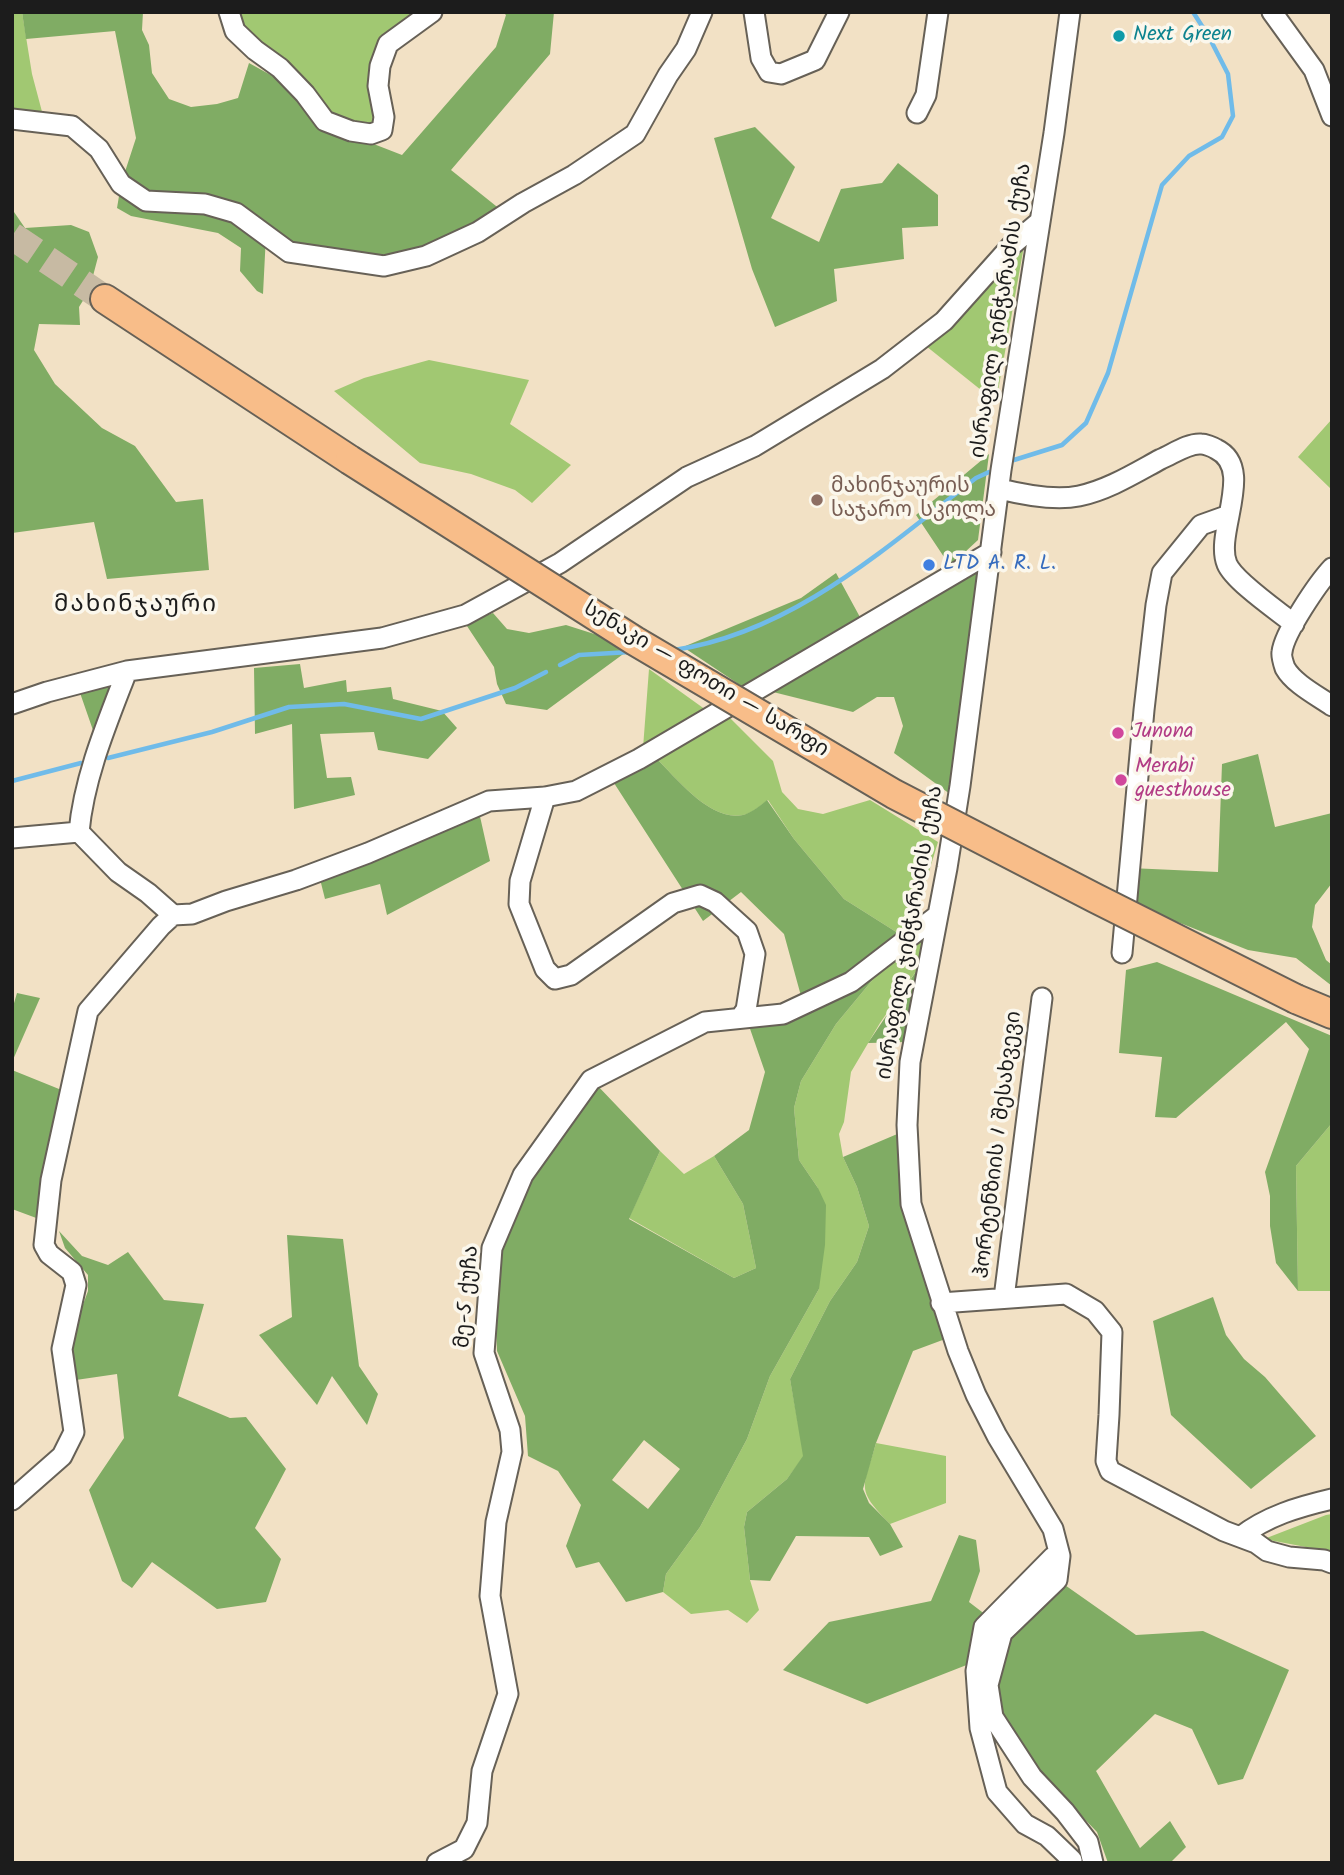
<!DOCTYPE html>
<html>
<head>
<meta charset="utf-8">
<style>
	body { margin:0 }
	#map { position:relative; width:1344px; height:1875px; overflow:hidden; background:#f2e1c5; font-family:Kalam,sans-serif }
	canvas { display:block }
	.frame { position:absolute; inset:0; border:14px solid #1c1c1c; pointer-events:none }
</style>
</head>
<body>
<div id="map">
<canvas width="1344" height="1875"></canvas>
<div class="frame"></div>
</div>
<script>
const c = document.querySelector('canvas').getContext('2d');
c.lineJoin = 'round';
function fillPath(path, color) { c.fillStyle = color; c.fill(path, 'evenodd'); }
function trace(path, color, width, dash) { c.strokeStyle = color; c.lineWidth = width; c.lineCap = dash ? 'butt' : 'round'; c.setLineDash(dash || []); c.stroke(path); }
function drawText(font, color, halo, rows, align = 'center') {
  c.font = font + ' Kalam,"Noto Sans Georgian",sans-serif'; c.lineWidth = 7; c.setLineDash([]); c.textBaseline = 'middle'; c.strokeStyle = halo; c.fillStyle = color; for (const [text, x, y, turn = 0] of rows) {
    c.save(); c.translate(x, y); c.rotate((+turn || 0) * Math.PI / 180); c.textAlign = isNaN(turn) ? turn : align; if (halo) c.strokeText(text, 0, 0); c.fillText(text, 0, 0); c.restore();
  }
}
fillPath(new Path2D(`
	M 12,12 L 22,12 L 32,74 L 45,123 L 12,119 Z
	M 229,12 L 432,12 L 388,44 L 382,130 L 325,121 Z
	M 1024,246 L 996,402 L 926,346 Z
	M 429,360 L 529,380 L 510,424 L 571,465 L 532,503 L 515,490 L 471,474 L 420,463 L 334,391 L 364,378 Z
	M 1332,419 L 1332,490 L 1298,457 Z
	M 649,669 L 706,710 L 643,748 Z
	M 726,714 L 773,761 L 782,792 L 798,809 L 823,814 L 870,800 L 938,842 L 915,918 L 901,935 L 844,899 L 794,839 L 768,800 C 761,805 751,814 743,815 C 711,822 677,779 657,759 Z
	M 928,929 L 919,967 L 880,1023 L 851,1072 L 844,1122 L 839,1134 L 843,1157 L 857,1187 L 869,1226 L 857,1262 L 830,1301 L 790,1379 L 804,1456 L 787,1479 L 747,1512 L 744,1527 L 750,1580 L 759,1610 L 747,1623 L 728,1610 L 691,1614 L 663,1592 L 666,1574 L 700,1527 L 747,1439 L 770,1376 L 819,1289 L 818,1188 L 799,1160 L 794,1108 L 801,1081 L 836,1024 L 889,960 Z
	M 1332,1123 L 1332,1291 L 1298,1291 L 1296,1166 Z
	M 660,1151 L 684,1174 L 714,1156 L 743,1204 L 756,1268 L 734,1278 L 629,1218 Z
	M 876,1443 L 946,1456 L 946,1503 L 890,1524 C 855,1488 863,1489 876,1443 Z
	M 1332,1514 L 1332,1552 L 1264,1539 L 1326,1515 Z`), '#a1c872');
fillPath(new Path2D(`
	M 22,12 L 143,12 L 142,30 L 149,45 L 152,73 L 169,99 L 191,107 L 217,104 L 238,98 L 249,63 L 305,94 L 366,141 L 402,155 L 496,47 L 506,15 L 503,12 L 554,12 L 550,54 L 451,170 L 506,214 L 408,262 L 289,252 L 266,235 L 263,294 L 257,291 L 240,271 L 241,248 L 218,233 L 131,216 L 117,208 L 121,184 L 136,138 L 115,31 L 26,39 Z
	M 755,127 L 795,167 L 771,218 L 819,242 L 841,189 L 882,183 L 898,163 L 938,195 L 938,226 L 902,228 L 904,259 L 834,269 L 837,301 L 775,327 L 752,269 L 714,138 Z
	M 12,200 L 14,212 L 25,228 L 71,225 L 89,232 L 98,257 L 89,291 L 79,307 L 80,325 L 39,324 L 34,350 L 55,384 L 102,428 L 135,446 L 176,502 L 203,499 L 209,570 L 107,579 L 94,522 L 12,533 Z
	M 989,454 L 978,540 L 950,566 L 916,515 Z
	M 983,565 L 950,794 L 894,753 L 903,726 L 894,697 L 877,697 L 853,712 L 765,690 Z
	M 836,573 L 861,619 L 746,689 L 683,647 L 801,598 Z
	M 493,613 L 507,629 L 529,633 L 566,625 L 610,639 L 626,652 L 547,710 L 506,704 L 497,684 L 494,667 L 465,623 Z
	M 300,664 L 304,688 L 346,680 L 347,692 L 391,687 L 393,699 L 442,711 L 457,728 L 428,759 L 378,750 L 374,732 L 320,734 L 327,778 L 351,777 L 355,795 L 294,809 L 292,724 L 255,734 L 254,668 Z
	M 115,683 L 95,736 L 79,690 Z
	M 1258,754 L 1275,827 L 1332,813 L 1332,883 L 1315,905 L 1312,927 L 1326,960 L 1332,965 L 1332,986 L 1296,958 L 1248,950 L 1155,913 L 1126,910 L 1130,868 L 1218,872 L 1222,764 Z
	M 657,759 C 677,779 711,822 743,815 C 751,813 761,805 767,800 L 794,839 L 844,899 L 901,935 L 847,974 L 801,996 L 784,934 L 741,892 L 703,921 L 614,783 Z
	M 479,812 L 490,861 L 387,915 L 380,884 L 325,899 L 320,879 Z
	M 889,960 L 836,1024 L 801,1081 L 794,1108 L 799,1160 L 818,1188 L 826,1205 L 825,1245 L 819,1289 L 770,1376 L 747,1439 L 700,1527 L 666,1574 L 663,1592 L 626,1602 L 599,1562 L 576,1568 L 566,1546 L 581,1505 L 558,1471 L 528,1456 L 525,1416 L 497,1351 L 492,1248 L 527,1178 L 595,1083 L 660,1151 L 629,1219 L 734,1278 L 756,1268 L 743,1204 L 714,1156 L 749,1130 L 765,1072 L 748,1023 ZM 644,1440 L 680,1469 L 648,1509 L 612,1480 Z
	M 1157,962 L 1332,1036 L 1332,1123 L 1296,1166 L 1298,1291 L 1276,1263 L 1270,1226 L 1270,1196 L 1265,1172 L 1309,1049 L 1286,1022 L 1176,1118 L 1155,1117 L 1162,1057 L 1119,1053 L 1126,970 Z
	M 919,967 L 907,1042 L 868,1043 Z
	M 17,993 L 40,998 L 12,1062 L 12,1010 Z
	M 12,1070 L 64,1091 L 39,1219 L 12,1209 Z
	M 902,1132 L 948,1338 L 913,1351 L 876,1443 L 863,1489 L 869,1503 L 890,1524 L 903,1547 L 880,1556 L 869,1537 L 796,1536 L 770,1581 L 750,1580 L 744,1527 L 747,1512 L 787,1479 L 803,1456 L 790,1379 L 830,1301 L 857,1262 L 869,1226 L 857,1187 L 843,1157 Z
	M 59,1231 L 82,1256 L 108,1265 L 128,1252 L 164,1300 L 204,1304 L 178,1396 L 230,1418 L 246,1417 L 286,1469 L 255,1528 L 281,1559 L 266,1602 L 217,1609 L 152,1562 L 132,1588 L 122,1581 L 89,1490 L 124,1438 L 117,1374 L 69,1381 L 67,1348 L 88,1291 L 88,1275 L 65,1248 Z
	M 287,1235 L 343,1239 L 359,1366 L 378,1394 L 367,1425 L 332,1376 L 317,1405 L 259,1335 L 292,1317 Z
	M 1213,1297 L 1226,1335 L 1244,1359 L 1265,1377 L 1316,1436 L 1251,1489 L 1171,1415 L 1153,1321 Z
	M 959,1535 L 976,1540 L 980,1571 L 969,1602 L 999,1625 L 987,1657 L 867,1704 L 783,1670 L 829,1622 L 931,1601 Z
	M 1062,1583 L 1136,1635 L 1203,1631 L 1289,1670 L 1243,1779 L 1218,1785 L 1192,1729 L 1155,1714 L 1096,1771 L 1140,1848 L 1170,1821 L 1186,1847 L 1170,1863 L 1108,1863 L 1097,1832 L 1041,1774 L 998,1712 L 995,1683 L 1007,1638 Z`), '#80ac64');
trace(new Path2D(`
	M 1014,460 L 1062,445 L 1086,423 L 1108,373 L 1162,185 L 1189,156 L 1222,137 L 1233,116 L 1228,74 L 1209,37 L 1193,12
	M 674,650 C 792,633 885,548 976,478 L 989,472
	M 560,665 L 579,655 L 630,652
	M 108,758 L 212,732 L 289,707 L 344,704 L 421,719 L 515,688 L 546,672
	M 12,781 L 81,763`), '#70bbe9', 4.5);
trace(new Path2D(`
	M 12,236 L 105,299`), '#c7baa3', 28, [28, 14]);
const minor = new Path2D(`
	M 229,12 L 235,31 L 255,50 L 280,68 L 305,94 L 325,121 L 351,131 L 371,134 L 382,130 L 384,117 L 378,86 L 380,66 L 388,44 L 432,12
	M 754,12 L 761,58 L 769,72 L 781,74 L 815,60 L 839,12
	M 1070,12 L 1054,133 L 1001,470 L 960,786 L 947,868 L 910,1062 L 907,1125 L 911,1204 L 958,1351 L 976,1395 L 997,1436 L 1053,1529 L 1060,1556 L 1057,1580 L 1002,1633 L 988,1685 L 993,1717 L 1032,1777 L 1065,1812 L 1088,1842 L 1093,1863
	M 1272,12 L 1314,70 L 1332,116
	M 917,113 L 926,95 L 938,12
	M 12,119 L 72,126 L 99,149 L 121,184 L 146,201 L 205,204 L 236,213 L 289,252 L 384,266 L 426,256 L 478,232 L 523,203 L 574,175 L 635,134 L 668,75 L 686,49 L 702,12
	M 1000,489 C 1024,495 1054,501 1079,496 C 1108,490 1135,473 1161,459 C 1173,454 1188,443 1201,444 C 1205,444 1213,447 1216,449 C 1256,468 1214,533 1227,564 C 1234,581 1278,611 1294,624
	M 1332,568 C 1318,583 1284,633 1282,652 C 1281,656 1284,665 1285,668 C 1294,684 1318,696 1332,706
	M 12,704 L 47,692 L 127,671 L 382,638 L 465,615 L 560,563 L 687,477 L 755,446 L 882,369 L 944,321 L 1012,245 L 1038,223
	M 545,797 L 520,881 L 519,904 L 545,969 L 555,979 L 571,975 L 673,903 L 700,895 L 715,902 L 747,931 L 755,954 L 746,1010 L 740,1018
	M 79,832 C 84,777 107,723 127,671
	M 12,838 L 79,832 L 118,872 L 148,893 L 173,915 L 192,914 L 226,901 L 296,880 L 368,853 L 489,801 L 545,797 L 576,791 L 639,759 L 991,552
	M 1122,953 L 1144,710 L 1156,605 L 1162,573 L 1201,525 L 1229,515
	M 1004,1298 L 1042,998
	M 941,1303 L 1066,1294 L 1095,1311 L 1112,1332 L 1109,1415 L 1106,1461 L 1110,1471 L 1224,1531 L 1256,1543 L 1267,1551 L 1289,1557 L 1324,1560 L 1332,1563
	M 12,1500 L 62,1456 L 74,1432 L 62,1349 L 76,1285 L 72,1272 L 49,1254 L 44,1245 L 51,1180 L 88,1011 L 161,926 L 173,915
	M 1240,1537 C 1267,1516 1298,1507 1332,1499
	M 1060,1556 L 1053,1557 L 984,1627 L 976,1671 L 980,1728 L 997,1792 L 1025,1824 L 1047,1836 L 1072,1860 L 1071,1863
	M 437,1863 L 464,1849 L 477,1823 L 482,1771 L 508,1694 L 490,1596 L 496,1522 L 512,1452 L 510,1430 L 484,1353 L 492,1248 L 523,1175 L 591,1080 L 705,1022 L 783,1014 L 851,982 L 938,915`);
const highway = new Path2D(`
	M 105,299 L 350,460
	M 1296,999 L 1332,1014`);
trace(minor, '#676157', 23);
trace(highway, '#676157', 32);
trace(minor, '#fff', 19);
trace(highway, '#f8bd89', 28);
const highwayBridge = new Path2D(`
	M 350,460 L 635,641 L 894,794 L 1095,898 L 1296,999`);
trace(highwayBridge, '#676157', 32, []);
trace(highwayBridge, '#f8bd89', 28);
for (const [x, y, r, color] of [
	[1119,36,7,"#0f9aa8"],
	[817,500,7,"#8d6e63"],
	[929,565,7,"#3f7fe0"],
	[1118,733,7,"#d1479c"],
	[1121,780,7,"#d1479c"]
]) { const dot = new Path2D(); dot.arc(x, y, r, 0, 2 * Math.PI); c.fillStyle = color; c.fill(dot); trace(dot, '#fbf7ec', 2.5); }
drawText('21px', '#0d838f', '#fbf7ec', [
	["Next Green",1133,36]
], 'left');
drawText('21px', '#1c1c1c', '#fbf7ec', [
	["ისრაფილ ჯინჭარაძის ქუჩა",1003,311,-81],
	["სენაკი — ფოთი — სარფი",705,681,31],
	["ისრაფილ ჯინჭარაძის ქუჩა",912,933,-80],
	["ჰორტენზიის I შესახვევი",1000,1145,-83],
	["მე-5 ქუჩა",469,1297,-85]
]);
drawText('21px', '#785e54', '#fbf7ec', [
	["მახინჯაურის",831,488],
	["საჯარო სკოლა",831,512]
], 'left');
drawText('21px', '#366cbe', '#fbf7ec', [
	["LTD A. R. L.",943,565]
], 'left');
drawText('21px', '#b23c85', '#fbf7ec', [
	["Junona",1132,733],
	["Merabi",1135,768],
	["guesthouse",1135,792]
], 'left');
c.letterSpacing = '2px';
drawText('24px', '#1c1c1c', '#fbf7ec', [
	["მახინჯაური",136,607]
]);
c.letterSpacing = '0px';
</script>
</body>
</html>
